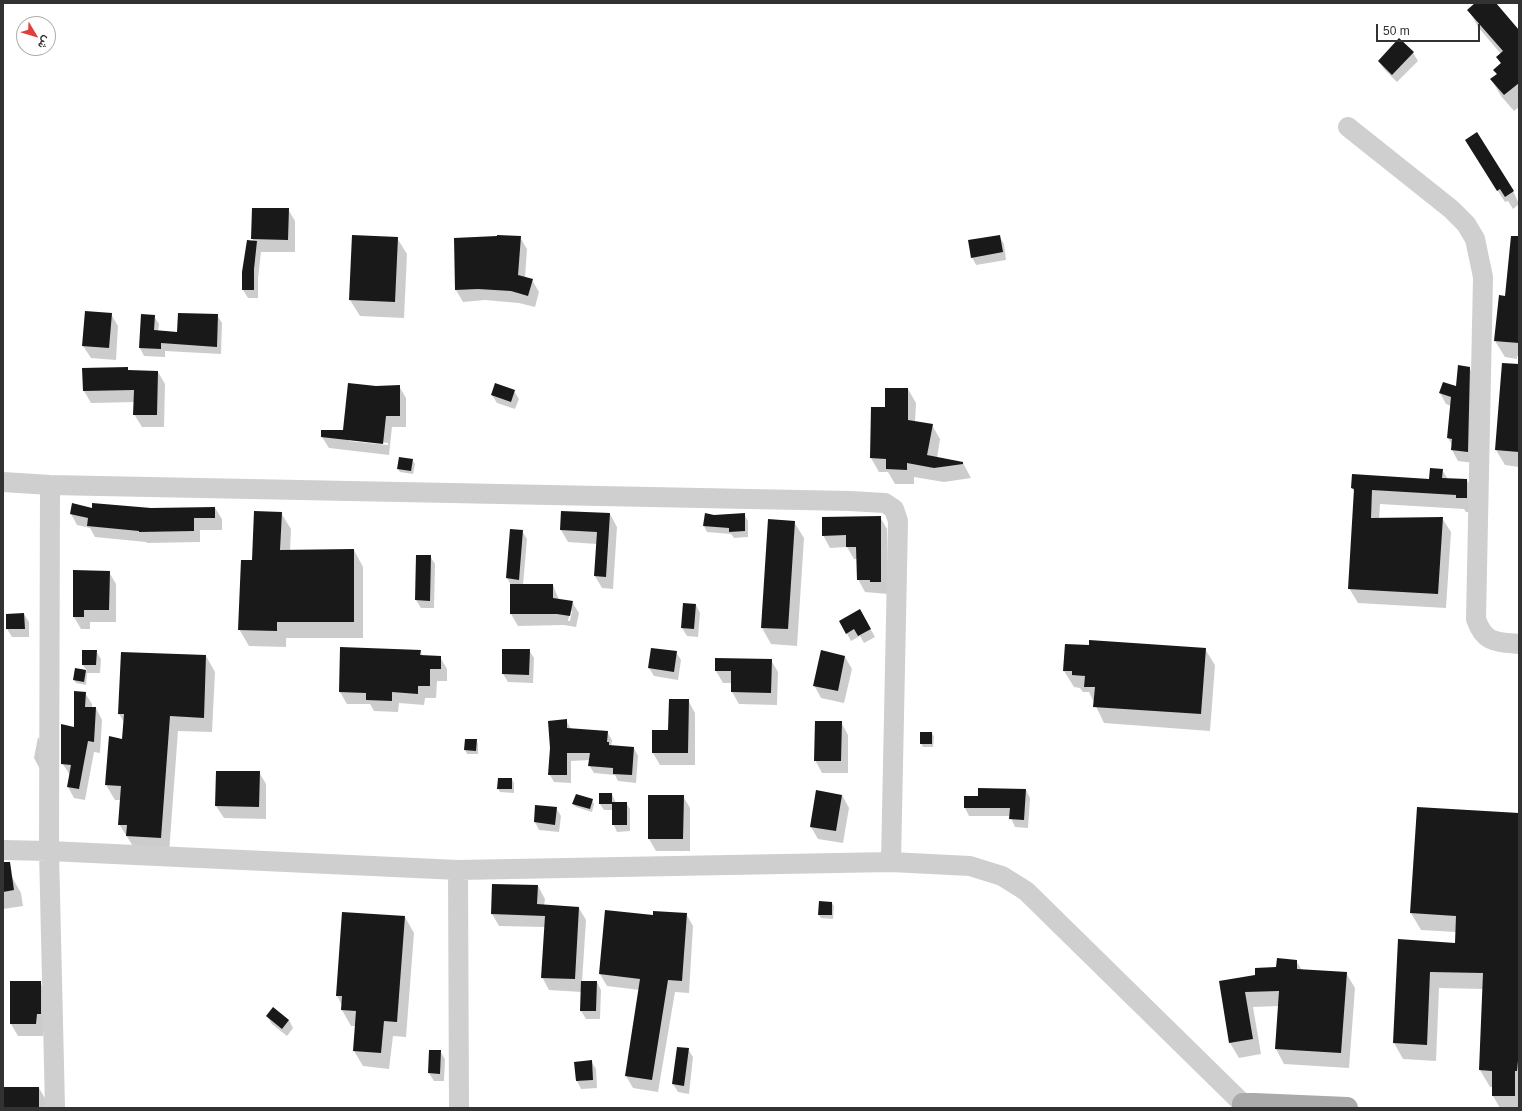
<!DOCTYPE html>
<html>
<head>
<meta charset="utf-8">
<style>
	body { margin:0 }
	#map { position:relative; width:1522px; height:1111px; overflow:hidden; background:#fff; font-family:Arial,Vazirmatn,sans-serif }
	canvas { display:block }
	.frame { position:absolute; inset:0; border:4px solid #323232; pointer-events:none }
	.north { position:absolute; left:16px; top:16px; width:40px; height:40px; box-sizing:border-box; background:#fff; border:1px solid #adadad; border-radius:50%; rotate:128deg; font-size:11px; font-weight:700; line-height:16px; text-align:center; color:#323232 }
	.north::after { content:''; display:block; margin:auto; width:14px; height:18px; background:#e0403d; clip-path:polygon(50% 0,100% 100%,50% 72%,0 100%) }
	.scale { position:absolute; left:1376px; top:24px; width:104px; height:18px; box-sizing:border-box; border:2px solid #323232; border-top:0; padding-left:5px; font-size:12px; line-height:14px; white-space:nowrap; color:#323232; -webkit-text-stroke:3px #fff; paint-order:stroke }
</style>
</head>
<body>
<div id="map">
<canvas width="1522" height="1111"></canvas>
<div class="frame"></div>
<div class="north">ش</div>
<div class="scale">50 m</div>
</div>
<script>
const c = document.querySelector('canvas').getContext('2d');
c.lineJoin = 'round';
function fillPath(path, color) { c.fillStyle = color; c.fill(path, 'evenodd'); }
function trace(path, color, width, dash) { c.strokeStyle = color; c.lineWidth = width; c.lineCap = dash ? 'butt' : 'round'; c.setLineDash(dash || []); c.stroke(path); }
fillPath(new Path2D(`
	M 1477,3 L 1494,3 L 1519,32 L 1519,107 L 1514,111 L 1501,96 L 1491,79 L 1497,74 L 1495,70 L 1501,64 L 1497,57 L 1501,54 L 1478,27 L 1469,10 Z
	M 1413,53 L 1418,61 L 1397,82 L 1384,69 L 1379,61 Z
	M 1473,152 L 1513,191 L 1519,204 L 1513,209 L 1508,201 L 1505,202 Z
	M 253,209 L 288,209 L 295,221 L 295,252 L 261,252 L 258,278 L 258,298 L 248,298 L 243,290 L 253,242 Z
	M 999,236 L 1004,244 L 1006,260 L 976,265 L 972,257 Z
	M 520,237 L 527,249 L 525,278 L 532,280 L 539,292 L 535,307 L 519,303 L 485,300 L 463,302 L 456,290 L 455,238 Z
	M 397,238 L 407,254 L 404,318 L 360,316 L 350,300 Z
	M 1519,256 L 1519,356 L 1517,356 L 1517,359 L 1505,357 L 1495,341 Z
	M 111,314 L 118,326 L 116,360 L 91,358 L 83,346 Z
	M 217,315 L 222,323 L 221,354 L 165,351 L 165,357 L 144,356 L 140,348 L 154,316 L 159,324 L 158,332 L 178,333 Z
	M 1519,365 L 1519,467 L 1505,465 L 1496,450 Z
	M 1469,367 L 1475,379 L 1474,463 L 1458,461 L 1452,450 L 1452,445 L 1448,438 L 1451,406 L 1446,404 L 1440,393 L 1457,387 Z
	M 127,368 L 129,371 L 158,372 L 165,384 L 164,427 L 142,427 L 134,414 L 135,402 L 91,403 L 84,391 Z
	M 399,386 L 406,398 L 406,427 L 392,427 L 389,455 L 329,448 L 322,437 L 344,431 L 376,387 ZM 349,439 L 388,443 L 388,445 L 349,441 Z
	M 908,389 L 916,403 L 915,422 L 932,425 L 940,439 L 937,458 L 963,463 L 971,478 L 944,482 L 914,477 L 914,484 L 895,484 L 888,472 L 879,472 L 871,458 L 886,408 Z
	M 514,391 L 519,399 L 515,409 L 497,403 L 492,395 Z
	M 412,460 L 415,464 L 413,474 L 400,472 L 398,469 Z
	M 1442,470 L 1448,479 L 1467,480 L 1475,495 L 1475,512 L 1466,512 L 1464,509 L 1380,504 L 1379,519 L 1442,518 L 1451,532 L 1446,608 L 1358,603 L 1349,588 L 1355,493 L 1352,488 L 1430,480 Z
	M 215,508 L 222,519 L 222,530 L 200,530 L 200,542 L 147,543 L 146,542 L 95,537 L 90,528 L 77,525 L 71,514 L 92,509 Z
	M 281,513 L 291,529 L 290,551 L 354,550 L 363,567 L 363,638 L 286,638 L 286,647 L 249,646 L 239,629 L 253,561 Z
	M 610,514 L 617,527 L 613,589 L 602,588 L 595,576 L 597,544 L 568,542 L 561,530 Z
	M 744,514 L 748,521 L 748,537 L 734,538 L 731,534 L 707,532 L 704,526 Z
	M 880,517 L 887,529 L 888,594 L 865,592 L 858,579 L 858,559 L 854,559 L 847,547 L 830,548 L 823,535 Z
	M 794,522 L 804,538 L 797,646 L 771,644 L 762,628 Z
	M 511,530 L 522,531 L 527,539 L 523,585 L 553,585 L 559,600 L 572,602 L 579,613 L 576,627 L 564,625 L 518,626 L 511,614 L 511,585 L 507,578 ZM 570,611 L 572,611 L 570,621 L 568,621 Z
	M 430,556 L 435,564 L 434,608 L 421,608 L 416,600 Z
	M 109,572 L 116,584 L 116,622 L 90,622 L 90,629 L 81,629 L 74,617 Z
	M 696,605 L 700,613 L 698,637 L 687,636 L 682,628 Z
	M 860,610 L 875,637 L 864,643 L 860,636 L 851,641 L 840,621 Z
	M 24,614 L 29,622 L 29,637 L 12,637 L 7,629 L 7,615 Z
	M 341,648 L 420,651 L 423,656 L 440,657 L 447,669 L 447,681 L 437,681 L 436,698 L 425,698 L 424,705 L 399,703 L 398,712 L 374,711 L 370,704 L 347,704 L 340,692 Z
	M 652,649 L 676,652 L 681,660 L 678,680 L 654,676 L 649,668 Z
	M 1205,649 L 1215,665 L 1210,731 L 1104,723 L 1089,692 L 1083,692 L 1080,688 L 1074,687 L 1064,671 Z
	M 503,650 L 529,650 L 534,658 L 533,683 L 508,682 L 503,674 Z
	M 96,651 L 101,659 L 100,673 L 87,673 L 86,685 L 76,683 L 74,680 L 76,669 L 87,671 L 83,665 Z
	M 206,656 L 215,672 L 212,732 L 178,731 L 169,853 L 136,851 L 119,824 L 121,800 L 115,800 L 106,785 L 123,740 L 124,722 L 119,714 Z
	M 845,657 L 852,669 L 844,703 L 821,698 L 814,685 Z
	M 771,660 L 778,672 L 777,705 L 739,704 L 732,692 L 732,683 L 723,683 L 716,671 Z
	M 85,693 L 92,704 L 92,708 L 96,708 L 102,720 L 100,753 L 94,752 L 85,800 L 74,798 L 68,787 L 70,775 L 62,763 Z
	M 688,700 L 695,713 L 695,765 L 660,765 L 653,753 Z
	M 566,720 L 571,729 L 607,732 L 612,740 L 611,747 L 634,748 L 638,756 L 636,783 L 618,781 L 615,775 L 594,773 L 589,765 L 590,760 L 571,761 L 571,783 L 554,782 L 550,775 Z
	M 841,722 L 848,735 L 848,773 L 822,773 L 815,760 Z
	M 932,733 L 934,737 L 933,747 L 923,747 L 921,743 Z
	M 38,737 L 44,747 L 41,771 L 34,758 Z
	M 466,740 L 476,740 L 478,744 L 478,754 L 467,754 L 465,750 Z
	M 217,772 L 259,772 L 266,784 L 266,819 L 224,818 L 216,806 Z
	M 512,779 L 514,783 L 514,793 L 500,792 L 498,789 Z
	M 1026,790 L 1030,798 L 1028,828 L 1015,827 L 1010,816 L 969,816 L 965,808 L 979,797 Z
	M 612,794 L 616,803 L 626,803 L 630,809 L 630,831 L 617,832 L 614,825 L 613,810 L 604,810 L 600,804 Z
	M 842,795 L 849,808 L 843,843 L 818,839 L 811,827 Z
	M 683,796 L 690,808 L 690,851 L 656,851 L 649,839 Z
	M 592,800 L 594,804 L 592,812 L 576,807 L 573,804 Z
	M 536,806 L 556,808 L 561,816 L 559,832 L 539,830 L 535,822 Z
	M 1418,808 L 1519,814 L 1519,1108 L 1500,1108 L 1493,1096 L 1493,1087 L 1490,1087 L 1480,1070 L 1483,989 L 1439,988 L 1436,1061 L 1403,1059 L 1394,1043 L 1399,940 L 1456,944 L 1456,932 L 1421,930 L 1411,913 Z
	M 12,877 L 21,893 L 23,906 L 3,909 L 3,878 Z
	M 538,886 L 545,899 L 544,906 L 579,908 L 586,920 L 582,982 L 597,982 L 601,990 L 600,1019 L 586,1019 L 581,1011 L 582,992 L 549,990 L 542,977 L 545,927 L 499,926 L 492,914 Z
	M 832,903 L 834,906 L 833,919 L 821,918 L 819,915 Z
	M 606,912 L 654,916 L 686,914 L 693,926 L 689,993 L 675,992 L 658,1092 L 633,1088 L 626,1076 L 640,990 L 607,986 L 600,974 Z
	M 405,917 L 414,933 L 406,1037 L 393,1036 L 389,1069 L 363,1066 L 354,1051 L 356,1026 L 351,1026 L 342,1010 L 342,1005 L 337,996 Z
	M 1296,961 L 1302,970 L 1346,973 L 1355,988 L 1349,1068 L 1284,1064 L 1276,1049 L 1279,1006 L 1253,1007 L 1261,1054 L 1239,1058 L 1230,1043 L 1220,982 L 1256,976 Z
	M 40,982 L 47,995 L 43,1036 L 18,1036 L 11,1024 Z
	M 267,1016 L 289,1020 L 293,1028 L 287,1036 L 272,1024 Z
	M 688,1049 L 693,1057 L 689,1094 L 678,1092 L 673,1084 Z
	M 440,1051 L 445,1059 L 444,1081 L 434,1081 L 429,1073 Z
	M 591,1061 L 596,1069 L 597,1088 L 581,1089 L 577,1081 L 575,1062 Z
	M 3,1088 L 39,1088 L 46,1100 L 46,1108 L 3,1108 Z`), '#0003');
fillPath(new Path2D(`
	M 1475,3 L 1496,3 L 1519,30 L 1519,83 L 1504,95 L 1490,79 L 1497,74 L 1493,70 L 1501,63 L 1496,57 L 1503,51 L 1467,10 Z
	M 1399,38 L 1414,52 L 1392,75 L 1378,61 Z
	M 1477,132 L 1514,191 L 1505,197 L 1500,189 L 1497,191 L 1465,140 Z
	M 252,208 L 289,208 L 288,240 L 251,239 Z
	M 352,235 L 398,237 L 395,302 L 349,300 Z
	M 497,235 L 521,236 L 518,275 L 533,279 L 528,296 L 511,291 L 478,289 L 455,290 L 454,238 L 497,236 Z
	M 1000,235 L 1003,252 L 971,258 L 968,240 Z
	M 1511,236 L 1519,236 L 1519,343 L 1494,341 L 1499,295 L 1505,296 Z
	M 247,240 L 257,241 L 254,269 L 254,290 L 242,290 L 242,272 Z
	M 85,311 L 112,313 L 109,348 L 82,346 Z
	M 178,313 L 218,314 L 217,347 L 161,343 L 161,349 L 139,348 L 141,314 L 155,315 L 154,330 L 177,332 Z
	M 1502,363 L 1519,364 L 1519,452 L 1495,450 Z
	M 1458,365 L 1470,367 L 1468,452 L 1451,450 L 1452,439 L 1447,438 L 1451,397 L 1439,393 L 1443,382 L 1456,386 Z
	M 128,367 L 128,370 L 158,371 L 157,415 L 133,415 L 134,390 L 83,391 L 82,368 Z
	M 348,383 L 376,386 L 400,385 L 400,416 L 386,416 L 383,444 L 321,437 L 321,430 L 343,430 Z
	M 495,383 L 515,390 L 511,402 L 491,395 Z
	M 885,388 L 908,388 L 908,420 L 933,424 L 927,455 L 963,462 L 963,464 L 934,468 L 907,463 L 907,470 L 886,469 L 886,459 L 870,458 L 871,407 L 885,407 Z
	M 399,457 L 413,459 L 411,471 L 397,469 Z
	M 1430,468 L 1443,469 L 1442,478 L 1467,479 L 1467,498 L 1456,498 L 1456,495 L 1372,490 L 1371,518 L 1443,517 L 1438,594 L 1348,589 L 1354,489 L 1351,488 L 1352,474 L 1429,479 Z
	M 72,503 L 92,508 L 92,503 L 151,508 L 215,507 L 215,518 L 194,518 L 194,531 L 139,532 L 139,531 L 87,526 L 88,518 L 70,514 Z
	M 254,511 L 282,512 L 280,550 L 354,549 L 354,622 L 277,622 L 277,631 L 238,630 L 241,560 L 252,560 Z
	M 561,511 L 610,513 L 606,577 L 594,576 L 597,532 L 560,530 Z
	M 705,513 L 714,515 L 745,513 L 745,531 L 729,532 L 729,528 L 703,526 Z
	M 881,516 L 881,582 L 870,582 L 870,580 L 857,580 L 856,547 L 846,547 L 846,535 L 822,536 L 822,517 Z
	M 768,519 L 795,521 L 788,629 L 761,628 Z
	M 510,529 L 523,530 L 519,580 L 506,578 Z
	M 416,555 L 431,555 L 430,601 L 415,600 Z
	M 73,570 L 110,571 L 109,610 L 84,610 L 84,617 L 73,617 Z
	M 510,584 L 553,584 L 553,598 L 573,601 L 570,616 L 557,614 L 510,614 Z
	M 683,603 L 696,604 L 694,629 L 681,628 Z
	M 860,609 L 871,629 L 858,636 L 854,629 L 846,634 L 839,621 Z
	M 24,613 L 25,629 L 6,629 L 6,614 Z
	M 1089,640 L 1206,648 L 1201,714 L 1093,707 L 1095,687 L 1084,687 L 1085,676 L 1072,675 L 1072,671 L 1063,671 L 1065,644 L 1089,645 Z
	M 340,647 L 421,650 L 420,655 L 441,656 L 441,669 L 430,669 L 430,686 L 418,686 L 418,694 L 392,692 L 392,701 L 366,700 L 366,693 L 339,692 Z
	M 651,648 L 677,651 L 674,672 L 648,668 Z
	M 502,649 L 530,649 L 529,675 L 502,674 Z
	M 82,650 L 97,650 L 96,665 L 82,665 Z
	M 821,650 L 845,656 L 838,691 L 813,686 Z
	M 121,652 L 206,655 L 204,718 L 170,716 L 161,838 L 126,836 L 127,825 L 118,825 L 121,786 L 105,785 L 109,736 L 122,739 L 124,714 L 118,714 Z
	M 715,658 L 772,659 L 771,693 L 731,692 L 731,671 L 715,671 Z
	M 75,668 L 86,670 L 84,682 L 73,680 Z
	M 74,691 L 86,692 L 85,707 L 96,707 L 94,742 L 88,741 L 79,789 L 67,787 L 71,765 L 61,764 L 61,724 L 74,727 Z
	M 669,699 L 689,699 L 688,753 L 652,753 L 652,730 L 668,730 Z
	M 567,719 L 567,728 L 608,731 L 607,742 L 609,742 L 609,745 L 634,747 L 632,775 L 613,774 L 613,768 L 588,766 L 590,753 L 567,753 L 567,775 L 548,775 L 550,748 L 548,721 Z
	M 815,721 L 842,721 L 841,761 L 814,761 Z
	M 920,732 L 932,732 L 932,744 L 920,744 Z
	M 465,739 L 477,739 L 476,751 L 464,750 Z
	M 216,771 L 260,771 L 259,807 L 215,806 Z
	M 498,778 L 512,778 L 512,789 L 497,789 Z
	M 978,788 L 1026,789 L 1024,820 L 1009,819 L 1010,808 L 964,808 L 964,796 L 978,796 Z
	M 816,790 L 842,795 L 836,831 L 810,827 Z
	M 599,793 L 612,793 L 612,802 L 627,802 L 627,825 L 612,825 L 612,804 L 599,804 Z
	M 576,794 L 593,799 L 590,809 L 572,804 Z
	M 648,795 L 684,795 L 683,839 L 648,839 Z
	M 535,805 L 557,807 L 555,825 L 534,822 Z
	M 1417,807 L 1519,813 L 1519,1050 L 1517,1071 L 1515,1071 L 1515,1096 L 1492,1096 L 1492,1071 L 1479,1070 L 1483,973 L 1430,972 L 1427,1045 L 1393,1043 L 1398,939 L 1455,943 L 1456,916 L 1410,913 Z
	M 3,862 L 10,862 L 14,890 L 3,892 Z
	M 492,884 L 538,885 L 537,904 L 579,907 L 575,979 L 541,978 L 545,916 L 491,914 Z
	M 819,901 L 832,902 L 832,915 L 818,915 Z
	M 605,910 L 653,915 L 653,911 L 687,913 L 682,981 L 668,980 L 652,1080 L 625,1076 L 640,979 L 599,974 Z
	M 342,912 L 405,916 L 397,1022 L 384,1021 L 381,1053 L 353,1051 L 356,1011 L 341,1010 L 342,996 L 336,996 Z
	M 1277,958 L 1297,960 L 1297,969 L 1347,972 L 1341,1053 L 1275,1049 L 1279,991 L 1245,992 L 1253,1039 L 1229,1043 L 1219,981 L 1255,975 L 1255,968 L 1276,967 Z
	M 10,981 L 41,981 L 41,1014 L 37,1014 L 36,1024 L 10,1024 Z
	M 581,981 L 597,981 L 596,1011 L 580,1011 Z
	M 273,1007 L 289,1020 L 282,1029 L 266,1016 Z
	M 677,1047 L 689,1048 L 684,1086 L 672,1084 Z
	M 429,1050 L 441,1050 L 440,1074 L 428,1073 Z
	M 592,1060 L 593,1080 L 576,1081 L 574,1062 Z
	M 3,1087 L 39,1087 L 39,1108 L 3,1108 Z`), '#191919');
trace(new Path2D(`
	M 1348,127 L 1451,209 L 1466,224 L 1475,239 L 1483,277 L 1476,619 C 1484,643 1496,642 1519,644
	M 3,482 L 50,485 L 850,501 L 885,503 L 894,509 L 898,521 L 891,862
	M 50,485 L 49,851 L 55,1108
	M 3,850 L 49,851 L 458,870 L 891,862 L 970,866 L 1002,876 L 1026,891 L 1243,1104
	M 458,870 L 459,1108`), '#cfcfcf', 20);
trace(new Path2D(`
	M 1243,1108 L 1243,1104 L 1254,1104 L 1347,1108`), '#aaa', 22);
</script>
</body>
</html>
